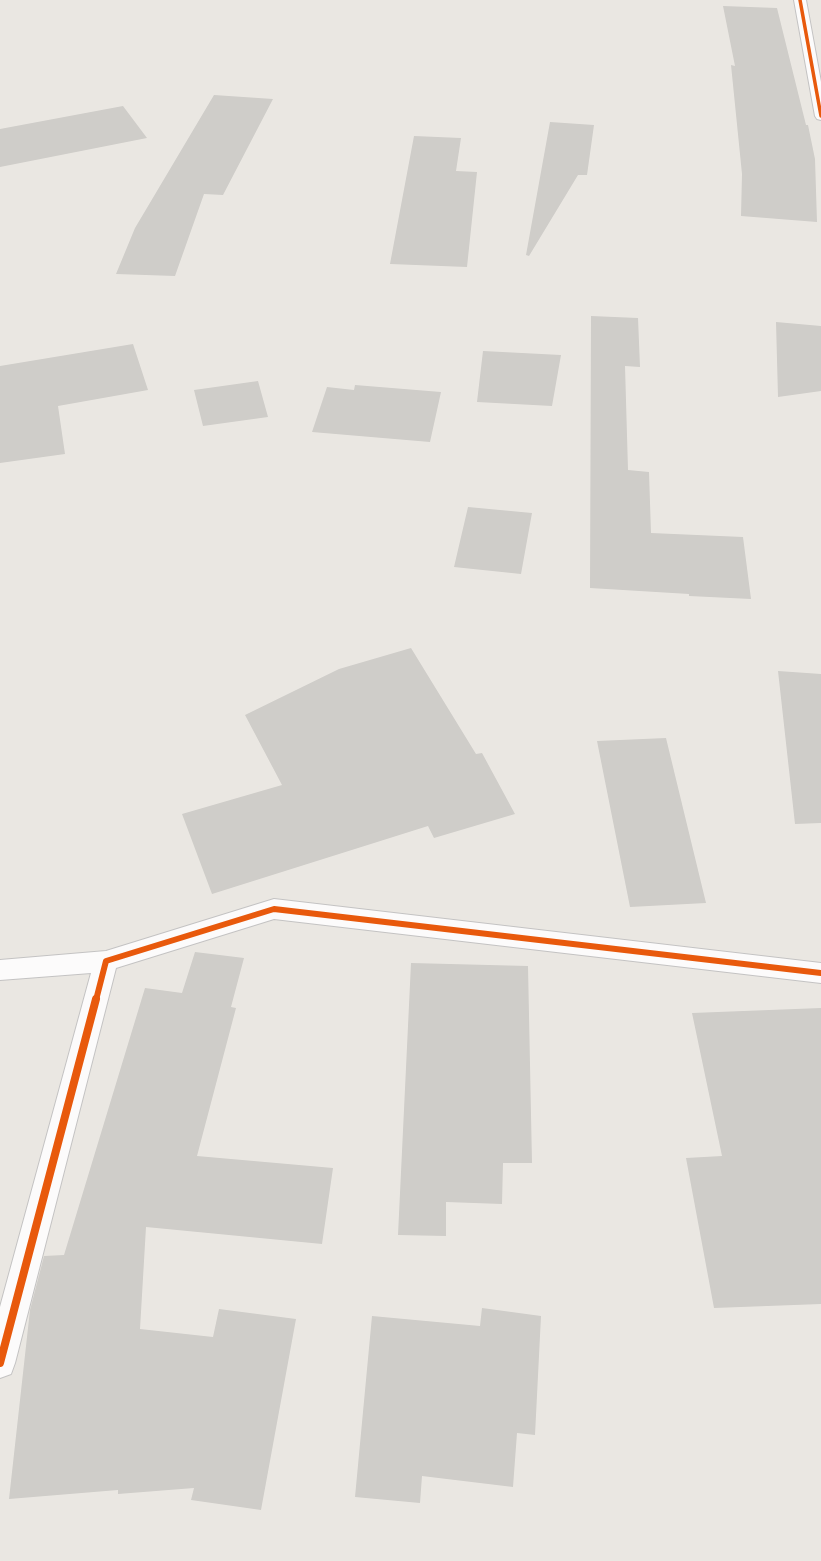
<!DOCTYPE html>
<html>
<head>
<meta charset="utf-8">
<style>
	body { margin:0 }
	canvas { display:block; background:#eae7e2 }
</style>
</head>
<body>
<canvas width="821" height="1561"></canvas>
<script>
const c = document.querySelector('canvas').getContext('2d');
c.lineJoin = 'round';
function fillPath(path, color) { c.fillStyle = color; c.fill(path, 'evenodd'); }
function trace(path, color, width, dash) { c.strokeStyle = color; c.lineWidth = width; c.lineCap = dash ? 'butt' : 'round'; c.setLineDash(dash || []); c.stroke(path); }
fillPath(new Path2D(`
	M 723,6 L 777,8 L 806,125 L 808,125 L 815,159 L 817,222 L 741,216 L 742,174 L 731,65 L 735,66 Z
	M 214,95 L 273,99 L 223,195 L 204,194 L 175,276 L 116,274 L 135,228 Z
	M 123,106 L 147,138 L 0,167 L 0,129 Z
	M 550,122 L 594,125 L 587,175 L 578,175 L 529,256 L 526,255 Z
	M 414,136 L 461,138 L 456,171 L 477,172 L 467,267 L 390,264 Z
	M 591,316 L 638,318 L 640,367 L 625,366 L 628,470 L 649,472 L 651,533 L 743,537 L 751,599 L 689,596 L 689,594 L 590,588 Z
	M 776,322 L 821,326 L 821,391 L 778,397 Z
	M 133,344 L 148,390 L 58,406 L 65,454 L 0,463 L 0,366 Z
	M 483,351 L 561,355 L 552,406 L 477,402 Z
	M 258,381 L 268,417 L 203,426 L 194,390 Z
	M 355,385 L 441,392 L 430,442 L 312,432 L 327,387 L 354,390 Z
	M 468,507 L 532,513 L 521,574 L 454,567 Z
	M 411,648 L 476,754 L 482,753 L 515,814 L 434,838 L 428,826 L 212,894 L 182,814 L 282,785 L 245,715 L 339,669 Z
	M 778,671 L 821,674 L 821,823 L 795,824 Z
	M 666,738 L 706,903 L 630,907 L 597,741 Z
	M 195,952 L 244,958 L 231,1007 L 236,1008 L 197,1156 L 333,1168 L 322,1244 L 146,1227 L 140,1329 L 213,1337 L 219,1309 L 296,1319 L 261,1510 L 191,1500 L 194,1488 L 118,1494 L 118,1490 L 9,1499 L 30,1310 L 44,1256 L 64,1255 L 145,988 L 182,993 Z
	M 411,963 L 528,966 L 532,1163 L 503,1163 L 502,1204 L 446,1202 L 446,1236 L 398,1235 Z
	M 821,1008 L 821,1304 L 714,1308 L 686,1158 L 722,1156 L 692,1013 Z
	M 482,1308 L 541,1316 L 535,1435 L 517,1433 L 513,1487 L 422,1476 L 420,1503 L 355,1497 L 372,1316 L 480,1326 Z`), '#cfcdc9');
const minor = new Path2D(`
	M 794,0 L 806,0 L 821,82 L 821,120 L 817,119 L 815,116 Z
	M 274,899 L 821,963 L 821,983 L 274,919 L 116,968 L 15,1363 L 11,1374 L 0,1378 L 0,1307 L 91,973 L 0,980 L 0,960 L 106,951 Z`);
trace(minor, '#c4c3c3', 2);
fillPath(minor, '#fcfbfb');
trace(new Path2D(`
	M 800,0 L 821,116`), '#e8590c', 3.5);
trace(new Path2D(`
	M 96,1000 L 106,961 L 274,909 L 821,973`), '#e8590c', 6);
trace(new Path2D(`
	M 0,1363 L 96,999`), '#e8590c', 8);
</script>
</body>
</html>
